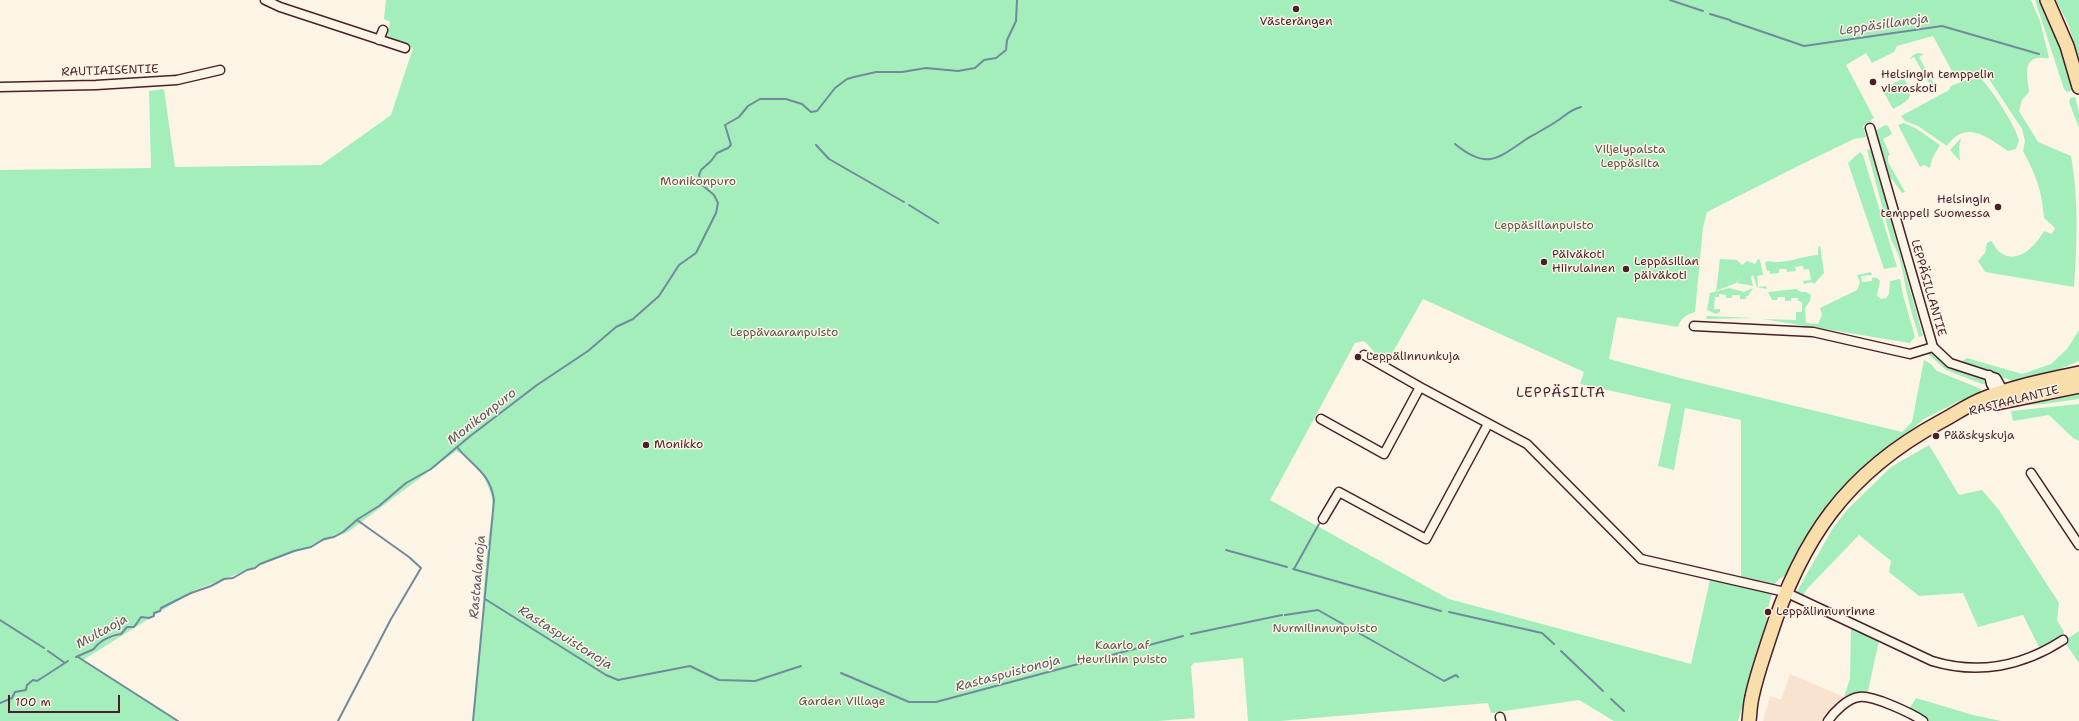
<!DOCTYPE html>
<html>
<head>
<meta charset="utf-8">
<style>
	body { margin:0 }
	#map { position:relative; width:2079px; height:721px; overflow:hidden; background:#fcf5e5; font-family:"Shantell Sans",sans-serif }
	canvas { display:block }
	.scale { position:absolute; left:8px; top:695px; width:112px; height:18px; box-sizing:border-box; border:2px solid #4a1f2b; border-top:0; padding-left:5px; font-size:12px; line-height:14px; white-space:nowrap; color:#4a1f2b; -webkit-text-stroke:3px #fcf5e5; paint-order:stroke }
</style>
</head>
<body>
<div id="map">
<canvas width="2079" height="721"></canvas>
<div class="scale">100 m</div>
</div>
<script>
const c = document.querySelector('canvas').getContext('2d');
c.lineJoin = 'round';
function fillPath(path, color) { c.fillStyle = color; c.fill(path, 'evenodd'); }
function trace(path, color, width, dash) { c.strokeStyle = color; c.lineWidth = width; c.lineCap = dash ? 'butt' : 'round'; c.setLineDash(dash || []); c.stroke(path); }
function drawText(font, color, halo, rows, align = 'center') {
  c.font = font + ' "Shantell Sans",sans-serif'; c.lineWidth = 3; c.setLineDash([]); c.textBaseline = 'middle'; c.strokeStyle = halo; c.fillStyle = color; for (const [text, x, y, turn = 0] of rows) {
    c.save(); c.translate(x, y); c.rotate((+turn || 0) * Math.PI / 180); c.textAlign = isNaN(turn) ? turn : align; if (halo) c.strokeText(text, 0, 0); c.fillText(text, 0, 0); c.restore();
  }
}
fillPath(new Path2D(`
	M 1790,674 L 1844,697 L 1824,721 L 1763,721 L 1770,696 L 1781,700 Z`), '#f8e3d1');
fillPath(new Path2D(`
	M 386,0 L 2031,0 L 2040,21 L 2049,58 C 2045,59 2041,57 2037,58 C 2021,62 2029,82 2029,92 L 2022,100 L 2019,111 L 2038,142 L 2071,156 C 2079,199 2077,243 2074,287 L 1985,272 L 1978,261 L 1985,253 L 1987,243 L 1991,241 C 1994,244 1997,251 2001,253 C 2018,265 2036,245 2044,231 L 2052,234 L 2055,228 L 2044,218 C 2042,191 2036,175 2023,151 L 2025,141 L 2022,129 L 1987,76 L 1982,72 L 1967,73 L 1965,70 L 1953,73 L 1933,36 L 1897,46 L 1894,52 L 1872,63 L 1866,53 L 1846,65 L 1874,118 L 1863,126 L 1866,137 L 1854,139 L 1798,166 L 1707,212 L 1703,227 L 1695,312 C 1687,314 1680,319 1678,327 L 1617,317 L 1609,359 L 1680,378 L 1902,432 L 1912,422 L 1924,360 L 1931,364 L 1937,371 L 1981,389 L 1981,392 L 1973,397 L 1959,401 L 1924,419 L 1850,481 L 1824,510 L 1801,545 L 1785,576 L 1779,579 L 1774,585 L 1741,578 L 1741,420 L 1685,408 L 1674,470 L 1658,466 L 1671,404 L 1580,384 L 1584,372 L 1423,299 L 1386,364 C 1375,356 1374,350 1364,341 L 1355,343 L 1270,500 L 1449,599 L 1691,664 L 1710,580 L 1772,593 L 1766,616 L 1768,621 L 1738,721 L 1614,721 L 1579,700 L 1491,713 L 1488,703 L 1280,721 L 1248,721 L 1243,658 L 1194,663 L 1191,666 L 1195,718 L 1158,721 L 473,721 L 485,599 L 483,598 C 485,577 486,557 489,536 C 490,525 494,511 492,499 C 489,480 473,459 456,451 L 348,532 L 195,590 L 83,660 L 178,721 L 0,721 L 0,170 L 151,168 L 149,91 L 164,89 L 175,167 L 321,165 L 391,115 L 413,48 L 387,37 L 390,22 L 384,19 Z
	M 2035,0 L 2041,0 L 2061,46 L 2074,90 L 2067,92 L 2064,89 Z
	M 2056,0 L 2079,0 L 2079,59 L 2069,26 Z
	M 1918,53 L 1924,54 L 1919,57 L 1934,84 L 1938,82 L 1927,90 L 1931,86 L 1914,57 L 1910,59 L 1913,55 Z
	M 1974,77 L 1980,78 C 1990,86 2017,128 2019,141 L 2016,149 L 2008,151 C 1987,137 1966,119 1947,146 L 1918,126 L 1905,121 L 1901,116 L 1949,90 L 1951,86 Z
	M 1904,78 C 1914,97 1912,99 1893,109 L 1882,89 Z
	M 2075,97 L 2079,112 L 2079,128 L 2069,102 L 2070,98 Z
	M 1904,123 L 1917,129 L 1940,145 L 1932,159 L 1930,168 L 1924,165 L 1920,167 L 1898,125 Z
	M 1885,125 L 1888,126 L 1892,134 L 1883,139 L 1890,155 L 1888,156 L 1888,162 L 1905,192 L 1902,193 L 1891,178 L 1888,178 L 1875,131 Z
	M 1961,138 L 1959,147 L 1960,161 L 1950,150 Z
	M 1869,149 L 1872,153 L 1923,336 L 1919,337 C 1915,323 1910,309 1907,294 C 1903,276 1902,257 1891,240 L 1867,150 Z
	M 1860,152 L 1863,155 L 1897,267 L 1884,269 L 1848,163 Z
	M 1820,245 L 1824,273 L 1814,284 L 1812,282 L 1804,284 L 1803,281 L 1811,280 L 1809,269 L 1804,270 L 1803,266 L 1795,267 L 1796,271 L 1787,272 L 1786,269 L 1779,269 L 1779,273 L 1770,274 L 1770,271 L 1767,271 L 1765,263 L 1767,261 C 1787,265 1799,256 1818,255 L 1818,248 Z
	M 1720,259 L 1737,260 L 1742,265 L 1747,261 L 1755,264 L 1758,259 L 1760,260 L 1763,275 L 1757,276 L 1758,287 L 1766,286 L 1767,289 L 1757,287 L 1753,275 L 1751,277 L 1753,286 L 1737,283 L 1741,277 L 1736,283 L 1716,291 Z
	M 1871,272 L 1872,275 L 1861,276 L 1862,282 L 1872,281 L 1872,278 C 1876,277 1878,278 1880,281 L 1877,296 L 1881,299 L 1886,298 L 1889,294 L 1890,281 L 1900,279 L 1903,295 L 1915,337 L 1910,343 L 1763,319 L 1796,320 L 1796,312 L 1802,312 L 1802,302 L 1798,301 L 1798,298 L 1791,298 L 1791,301 L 1785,301 L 1785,297 L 1778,297 L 1777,300 L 1772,300 L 1768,292 L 1796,289 L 1801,292 L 1806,292 L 1811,295 L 1810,301 L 1805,308 L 1806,323 L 1818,324 L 1822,315 L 1820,308 L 1857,290 L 1860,283 L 1857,275 Z
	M 1729,288 L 1744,292 L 1753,288 L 1748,296 L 1746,296 L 1746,299 L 1740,299 L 1740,295 L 1732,295 L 1732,298 L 1726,298 L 1726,295 L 1719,294 L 1719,297 L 1715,297 L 1714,309 L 1720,309 L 1720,312 L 1716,314 L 1707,310 L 1710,293 Z
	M 1707,316 L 1756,318 L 1706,319 Z
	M 2079,330 L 2079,361 L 2060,369 L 2018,380 L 2012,381 L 2005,378 L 2001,379 L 1992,372 L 1961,362 L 1967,358 L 2022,374 L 2051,364 L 2067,349 Z
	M 1930,353 C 1939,355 1947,366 1956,370 C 1966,374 1982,375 1987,384 L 1982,384 L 1946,370 L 1928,354 Z
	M 2079,392 L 2079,399 L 2044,404 L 2010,406 Z
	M 2079,404 L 2079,441 L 2073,438 L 2049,415 L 2013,421 L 2011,411 Z
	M 1929,445 L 1959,495 L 1982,490 L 1999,510 L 2059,603 L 2057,620 L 2064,632 L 2063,639 L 2041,651 L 2023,615 L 1978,627 L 1963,593 L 1919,596 L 1889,572 L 1891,561 L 1859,535 L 1807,589 L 1803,596 L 1796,593 L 1833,528 L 1847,510 L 1891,467 Z
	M 1851,627 L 1879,641 L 1867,695 L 1863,693 L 1844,697 L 1850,679 Z
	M 2079,631 L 2079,663 L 2064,641 Z
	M 1916,698 L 1973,715 L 2001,721 L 1929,721 L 1909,709 Z`), '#a4eebc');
trace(new Path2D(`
	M 1670,0 L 1703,11
	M 1710,14 L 1730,20
	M 1731,21 L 1804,46 L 1942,26 L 2039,54
	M 1455,144 C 1488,171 1498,158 1528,138 C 1539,132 1550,126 1560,119 C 1567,114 1572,109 1581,107
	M 816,145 L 829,159 L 904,202
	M 909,205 L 938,223
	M 457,447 C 473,467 490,472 494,500 L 473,721
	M 1226,550 L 1287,567
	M 1293,569 L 1441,611
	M 1294,569 L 1319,524
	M 485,599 L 606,675 L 618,680 L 690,666 L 719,680 L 755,681 L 801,666
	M 1449,612 L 1542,633 L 1554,644
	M 1285,615 L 1318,610 L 1444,681 L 1456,675 L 1458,677
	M 0,620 L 44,648
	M 1191,634 L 1282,615
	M 48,651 L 65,663
	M 1561,651 L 1603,691
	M 76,657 L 94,649 C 99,641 111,635 121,634 L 127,627 L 134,627 L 141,617 L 149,618 L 154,616 L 154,613 L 160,611 L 161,608 L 191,593 L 211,586 L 224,579 L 233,578 L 247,570 L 255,568 L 260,564 L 294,551 L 311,547 L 324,539 L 334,537 L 343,532 L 358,519 L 379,506 L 406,483 L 431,469 L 469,437 L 537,385 L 588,351 L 616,327 L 633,319 L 659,296 L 679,265 L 696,253 L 716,213 L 718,203 L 714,195 L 701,184 L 699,175 L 701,170 L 711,161 L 717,153 L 728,148 L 731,145 L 725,125 L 739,117 L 748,106 L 760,99 L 786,99 L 802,104 L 811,112 L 817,111 L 835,88 L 847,79 L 854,77 L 876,72 L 902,72 L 926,68 L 958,71 L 975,68 L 984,60 L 996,58 L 1006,50 L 1007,40 L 1016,21 L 1017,0
	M 78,657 L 178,721
	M 841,673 L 909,702 L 936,702 L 1183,636
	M 1611,699 L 1624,711
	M 0,703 L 12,698 L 15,692 L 26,690 L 27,685 L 33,680 L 37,681 L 68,661
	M 338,721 L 391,619 L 421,568 L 409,557 L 357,520`), '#708a9e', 2);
const minor = new Path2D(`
	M 265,0 L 280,7 L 405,48
	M 379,40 L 383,30
	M 0,87 L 96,85 L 177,80 L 220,70
	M 1870,128 L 1933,347 L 1950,363 L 1996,378 L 2005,394
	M 1694,326 L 1813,332 L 1910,354 L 1933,347
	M 1364,355 L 1420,387 L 1527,444 L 1641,559 L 1785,592 L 1932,661 C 1978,675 2023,666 2063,640
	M 1989,375 L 1991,384 L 1999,397
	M 1321,419 L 1384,454 L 1420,387
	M 2031,473 L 2079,545
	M 1323,519 L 1339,492 L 1426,539 L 1488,424
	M 1500,717 L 1501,721
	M 1828,721 C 1834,712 1848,698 1859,697 C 1873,695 1911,713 1923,721`);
const primary = new Path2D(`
	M 2047,0 L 2067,46 L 2079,87
	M 1997,403 L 2079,386
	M 1749,721 C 1750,713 1750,705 1752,697 C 1756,677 1763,658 1769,639 C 1801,539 1846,473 1940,422 C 1955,414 1969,404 1985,398 C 2015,386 2048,380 2079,373`);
trace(minor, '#4a1f2b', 11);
trace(primary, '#4a1f2b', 16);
trace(minor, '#fcf5e5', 8);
trace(primary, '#f8deab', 13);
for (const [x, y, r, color] of [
	[1296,9,4,"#4a1f2b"],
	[1873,82,4,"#4a1f2b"],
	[1998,207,4,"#4a1f2b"],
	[1544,262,4,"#4a1f2b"],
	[1626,269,4,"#4a1f2b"],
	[1358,357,4,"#4a1f2b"],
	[1936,436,4,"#4a1f2b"],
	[646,445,4,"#4a1f2b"],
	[1768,612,4,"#4a1f2b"]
]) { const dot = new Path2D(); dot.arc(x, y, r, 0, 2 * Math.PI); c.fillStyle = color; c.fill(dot); trace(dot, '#fcf5e5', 1.5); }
drawText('12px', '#4a1f2b', '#fcf5e5', [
	["Västerängen",1296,22,"center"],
	["Helsingin temppelin",1881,75],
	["vieraskoti",1881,89],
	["Helsingin",1990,200,"right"],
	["temppeli Suomessa",1990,214,"right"],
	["Päiväkoti",1552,255],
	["Hiirulainen",1552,269],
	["Leppäsillan",1634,262],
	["päiväkoti",1634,276],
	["Leppälinnunkuja",1366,357],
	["Pääskyskuja",1944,436],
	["Monikko",654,445],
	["Leppälinnunrinne",1776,612]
], 'left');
drawText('12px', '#4a1f2b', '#fcf5e5', [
	["RAUTIAISENTIE",110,71,-2],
	["LEPPÄSILLANTIE",1928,288,74],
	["RASTAALANTIE",2014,401,-14]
]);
drawText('12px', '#60534f', '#fcf5e5', [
	["Viljelypalsta",1630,150],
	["Leppäsilta",1630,164],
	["Monikonpuro",698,182],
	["Leppäsillanpuisto",1544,226],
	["Leppävaaranpuisto",784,333],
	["Nurmilinnunpuisto",1325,629],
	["Kaarlo af",1122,646],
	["Heurlinin puisto",1122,660],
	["Garden Village",842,702]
]);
drawText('italic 13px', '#5d5565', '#fcf5e5', [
	["Leppäsillanoja",1884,25,-8],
	["Monikonpuro",482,417,-38],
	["Rastaalanoja",478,577,-85],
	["Multaoja",102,632,-29],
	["Rastaspuistonoja",565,638,32],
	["Rastaspuistonoja",1008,674,-15]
]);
c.letterSpacing = '1px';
drawText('14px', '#4a1f2b', '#fcf5e5', [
	["LEPPÄSILTA",1561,393]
]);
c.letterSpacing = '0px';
</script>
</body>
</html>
